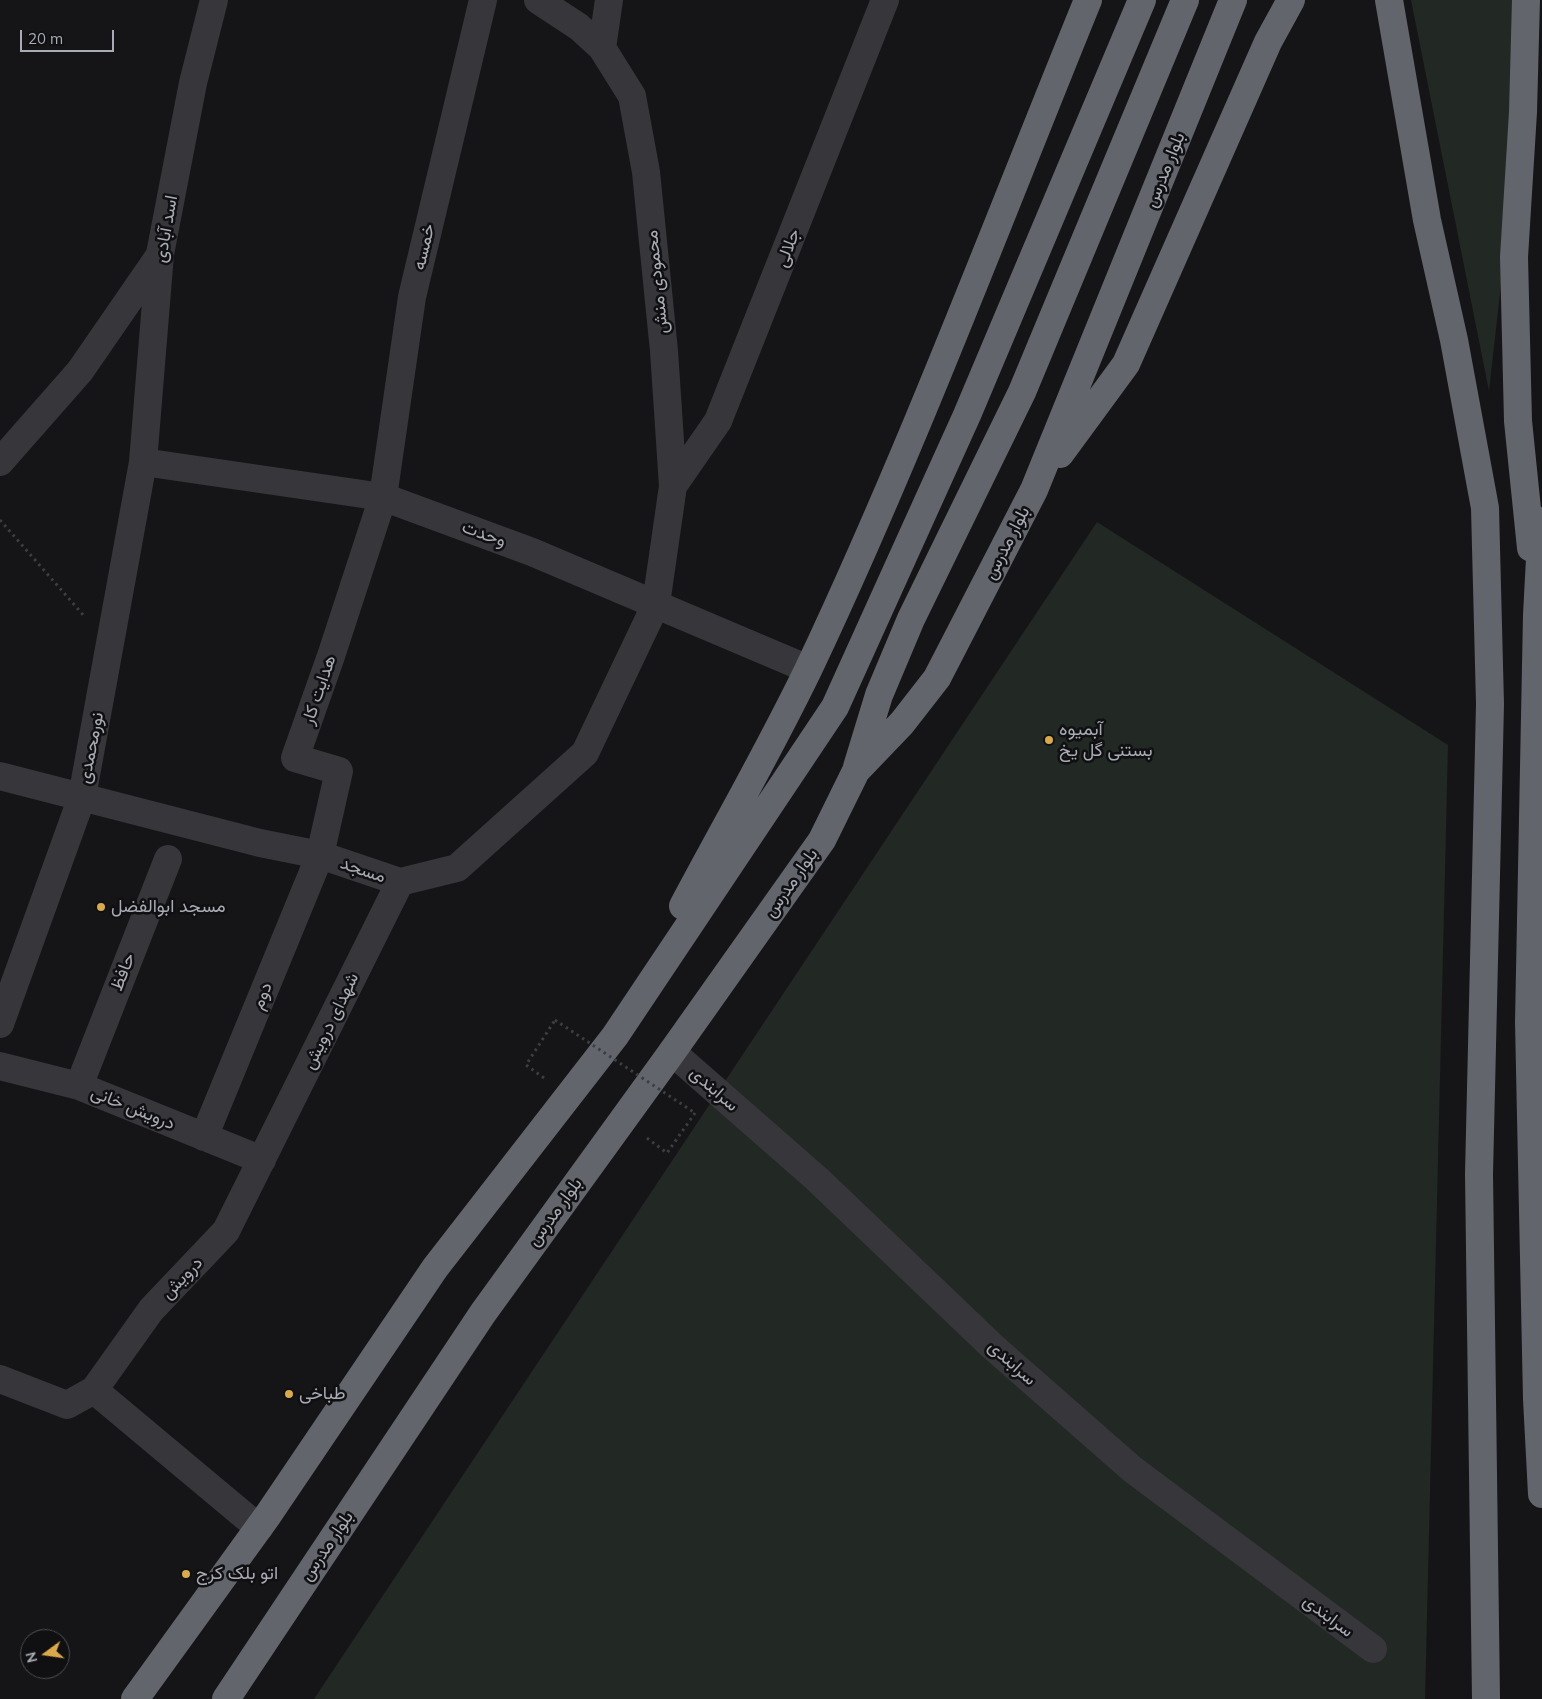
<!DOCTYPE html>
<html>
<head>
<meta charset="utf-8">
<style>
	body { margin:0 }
	#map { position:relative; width:1542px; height:1699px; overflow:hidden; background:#151517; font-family:Mulish,sans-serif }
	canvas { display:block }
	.north { position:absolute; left:20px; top:1629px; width:50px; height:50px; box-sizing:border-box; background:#101012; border:1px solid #4d4e53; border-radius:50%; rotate:256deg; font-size:14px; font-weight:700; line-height:20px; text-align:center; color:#a9acb5 }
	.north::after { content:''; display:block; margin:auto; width:18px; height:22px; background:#daaa4a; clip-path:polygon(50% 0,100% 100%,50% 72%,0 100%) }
	.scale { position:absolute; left:20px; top:30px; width:94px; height:22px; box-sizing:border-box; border:2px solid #a9acb5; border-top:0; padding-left:6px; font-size:15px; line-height:18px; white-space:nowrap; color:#a9acb5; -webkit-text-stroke:4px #101012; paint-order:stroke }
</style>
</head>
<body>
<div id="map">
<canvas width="1542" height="1699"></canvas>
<div class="north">N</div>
<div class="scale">20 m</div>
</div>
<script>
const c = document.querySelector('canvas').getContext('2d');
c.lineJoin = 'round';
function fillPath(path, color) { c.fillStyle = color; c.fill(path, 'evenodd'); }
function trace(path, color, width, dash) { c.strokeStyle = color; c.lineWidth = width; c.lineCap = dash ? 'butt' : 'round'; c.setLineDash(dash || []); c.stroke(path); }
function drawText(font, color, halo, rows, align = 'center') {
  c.font = font + ' Mulish,Vazirmatn,sans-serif'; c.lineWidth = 5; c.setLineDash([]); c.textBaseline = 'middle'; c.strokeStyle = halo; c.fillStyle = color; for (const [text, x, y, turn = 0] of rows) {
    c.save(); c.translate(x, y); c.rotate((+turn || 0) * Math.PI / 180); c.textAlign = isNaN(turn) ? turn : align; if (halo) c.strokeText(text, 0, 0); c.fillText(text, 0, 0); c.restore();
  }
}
fillPath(new Path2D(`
	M 1411,0 L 1533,0 L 1489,391 Z
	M 1097,522 L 1448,745 L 1425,1699 L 314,1699 Z`), '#222823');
trace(new Path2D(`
	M 0,520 L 85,617
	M 544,1078 L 526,1065 L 555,1020
	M 647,1138 L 667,1153 L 695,1113`), '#3d3e42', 3, [2.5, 4]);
trace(new Path2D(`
	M 602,48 L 609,0
	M 0,462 L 80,371 L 160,255
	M 143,462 L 383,497 L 532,552 L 808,669
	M 673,486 L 718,421 L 885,0
	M 0,776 L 260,843 L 320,855 L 400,882 L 457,868 L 585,753 L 656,604 L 673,486 L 664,351 L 646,172 L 632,96 L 602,48 L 579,27 L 538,0
	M 0,1024 L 82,797 L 143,462 L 160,254 L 193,83 L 214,0
	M 672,1052 L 817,1179 L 993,1347 L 1132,1469 L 1373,1649
	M 0,1066 L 79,1086 L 262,1160
	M 79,1086 L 168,859
	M 204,1137 L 320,855 L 339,771 L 295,758 L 331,656 L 383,497 L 412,297 L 483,0
	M 0,1379 L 67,1405 L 94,1390 L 151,1310 L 226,1231 L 400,882
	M 94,1390 L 259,1528`), '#37373b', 28);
trace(new Path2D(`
	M 1389,0 L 1427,220 L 1454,340 L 1485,508 L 1490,704 L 1479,1174 L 1486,1699
	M 1526,0 L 1523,112 L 1514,257 L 1518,421 L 1531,548
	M 1060,454 L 1126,364 L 1268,42 L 1291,0
	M 1542,521 L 1537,615 L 1529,1022 L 1537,1399 L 1542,1494
	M 857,767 L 879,695 L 911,619 L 1022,392 L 1185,0
	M 683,906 C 725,827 770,749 809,668 C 912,450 997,223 1088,0
	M 135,1699 L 268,1515 L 435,1268 L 615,1036 L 835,707 L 967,415 L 1142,0
	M 226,1699 L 483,1313 L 672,1052 L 822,840 L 856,771 L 902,723 L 937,678 L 1034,490 L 1233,0`), '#63656c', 28);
trace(new Path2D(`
	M 555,1020 L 695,1113`), '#3d3e42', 3, [2.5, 4]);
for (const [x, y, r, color] of [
	[1049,740,5,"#daaa4a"],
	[101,907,5,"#daaa4a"],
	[289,1394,5,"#daaa4a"],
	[186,1574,5,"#daaa4a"]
]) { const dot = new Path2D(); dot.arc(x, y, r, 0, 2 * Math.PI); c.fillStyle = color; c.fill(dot); trace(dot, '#101012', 2); }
drawText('18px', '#a9acb5', '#101012', [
	["بلوار مدرس",1165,170,-68],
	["اسد آبادی",166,229,-80],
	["خمسه",424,247,-77],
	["جلالی",788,248,-69],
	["محمودی منش",657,282,-96],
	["وحدت",484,534,20],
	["بلوار مدرس",1007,543,-63],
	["هدایت کار",319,690,-71],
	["نورمحمدی",91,748,-79],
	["مسجد",363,870,19],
	["بلوار مدرس",791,883,-55],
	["حافظ",123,972,-69],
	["دوم",262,996,-68],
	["شهدای درویش",331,1021,-64],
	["سرابندی",714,1089,41],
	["درویش خانی",133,1108,22],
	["بلوار مدرس",555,1212,-54],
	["درویش",182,1278,-46],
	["سرابندی",1012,1363,42],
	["بلوار مدرس",327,1546,-56],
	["سرابندی",1328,1616,37]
]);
drawText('18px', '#a9acb5', '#101012', [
	["آبمیوه",1059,730],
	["بستنی گل یخ",1059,751],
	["مسجد ابوالفضل",111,907],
	["طباخی",299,1394],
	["اتو بلک کرج",196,1574]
], 'left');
</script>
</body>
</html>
